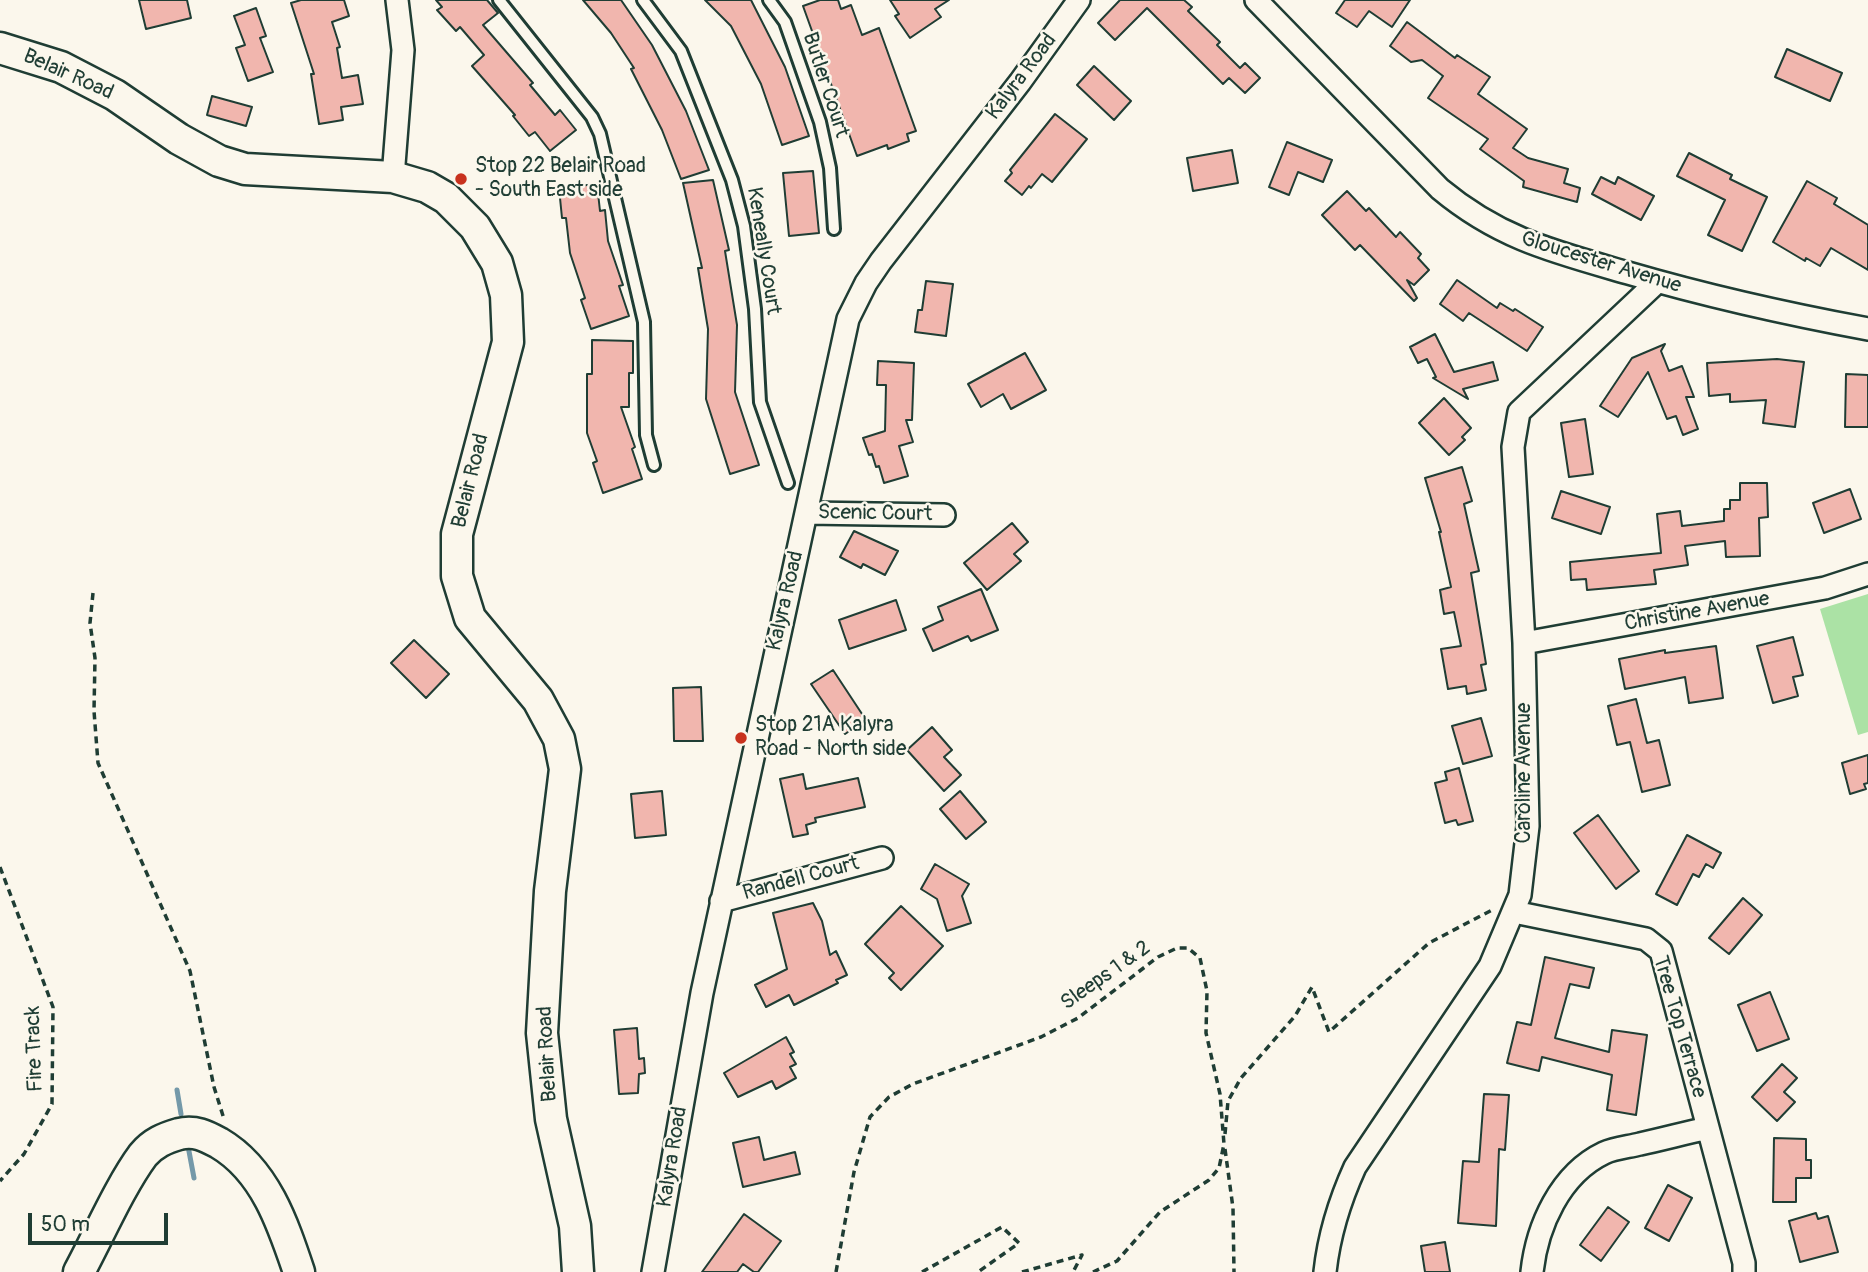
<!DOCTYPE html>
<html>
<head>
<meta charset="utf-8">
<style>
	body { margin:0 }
	#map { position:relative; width:1868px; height:1272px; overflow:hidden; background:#fbf7ec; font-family:Pangolin,sans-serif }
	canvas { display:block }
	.scale { position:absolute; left:28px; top:1213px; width:140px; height:32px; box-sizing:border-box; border:4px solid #1f3d34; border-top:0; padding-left:9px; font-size:21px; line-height:24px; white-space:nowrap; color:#1f3d34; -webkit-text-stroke:5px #fbf7ec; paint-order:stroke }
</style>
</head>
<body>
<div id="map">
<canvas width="1868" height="1272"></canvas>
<div class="scale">50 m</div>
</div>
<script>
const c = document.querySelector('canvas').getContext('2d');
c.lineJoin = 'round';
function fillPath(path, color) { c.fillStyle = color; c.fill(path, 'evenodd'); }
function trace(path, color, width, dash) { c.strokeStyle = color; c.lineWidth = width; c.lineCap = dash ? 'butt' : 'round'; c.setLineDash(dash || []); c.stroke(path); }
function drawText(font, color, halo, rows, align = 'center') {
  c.font = font + ' Pangolin,sans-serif'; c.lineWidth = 5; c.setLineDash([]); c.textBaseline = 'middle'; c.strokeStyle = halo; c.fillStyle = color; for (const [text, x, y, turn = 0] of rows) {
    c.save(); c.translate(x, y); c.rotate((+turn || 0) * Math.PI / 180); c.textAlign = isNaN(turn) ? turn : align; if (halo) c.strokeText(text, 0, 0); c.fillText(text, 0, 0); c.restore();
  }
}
fillPath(new Path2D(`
	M 1868,594 L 1868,732 L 1858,735 L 1820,609 Z`), '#abe2a5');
trace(new Path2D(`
	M 177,1090 L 181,1114
	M 188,1146 L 194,1178`), '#7499a9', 5);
const building = new Path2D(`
	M 139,0 L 187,0 L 191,18 L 146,29 Z
	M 301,0 L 344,0 L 349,16 L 332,22 L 340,47 L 337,48 L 342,78 L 358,75 L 363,104 L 341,107 L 343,120 L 319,124 L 311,74 L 314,74 L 291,3 Z
	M 436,0 L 487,0 L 498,13 L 483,25 L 533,83 L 530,85 L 555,115 L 560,110 L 576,130 L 550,151 L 535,132 L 529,136 L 513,116 L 515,115 L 472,66 L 484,55 L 460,27 L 456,31 L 437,10 L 442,7 Z
	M 583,0 L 621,0 L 652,45 L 686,111 L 709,170 L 681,179 L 662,130 L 631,69 L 634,68 L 611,33 Z
	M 705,0 L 751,0 L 785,67 L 809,136 L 782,145 L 761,84 L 731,26 Z
	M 820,0 L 838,0 L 841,9 L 851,5 L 862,35 L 879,28 L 916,131 L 907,134 L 909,141 L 888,149 L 887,145 L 857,156 L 803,6 Z
	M 890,0 L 949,0 L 935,9 L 941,17 L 910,38 L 895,16 L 899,14 Z
	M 1120,0 L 1184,0 L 1192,7 L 1188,11 L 1220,42 L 1217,45 L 1240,68 L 1245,63 L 1260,78 L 1245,93 L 1229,78 L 1223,84 L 1147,8 L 1115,40 L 1098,23 Z
	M 1345,0 L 1410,0 L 1392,27 L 1369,11 L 1357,27 L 1336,13 Z
	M 256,8 L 266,36 L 260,38 L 273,72 L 248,81 L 236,48 L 245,45 L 234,16 Z
	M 1407,22 L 1455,58 L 1457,55 L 1490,77 L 1478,94 L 1527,129 L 1513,148 L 1528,158 L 1568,169 L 1564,183 L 1580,188 L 1577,202 L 1523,187 L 1524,181 L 1480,149 L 1488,139 L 1428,98 L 1443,76 L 1422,60 L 1411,62 L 1390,46 Z
	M 1787,49 L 1842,73 L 1830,101 L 1775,77 Z
	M 1094,66 L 1131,101 L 1114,120 L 1077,85 Z
	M 212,96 L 252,107 L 246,126 L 207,115 Z
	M 1055,114 L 1087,139 L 1052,182 L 1042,174 L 1031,188 L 1029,186 L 1022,195 L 1005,181 L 1012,173 L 1010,170 Z
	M 1287,142 L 1332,160 L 1323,182 L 1298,172 L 1289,195 L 1269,187 Z
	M 1232,150 L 1238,183 L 1193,191 L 1187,158 Z
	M 1689,153 L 1732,175 L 1730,179 L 1767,197 L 1742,251 L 1708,235 L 1725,200 L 1677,176 Z
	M 813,171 L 819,233 L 789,236 L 783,173 Z
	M 1601,177 L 1615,184 L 1618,177 L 1654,196 L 1641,220 L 1592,194 Z
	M 713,180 L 729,250 L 725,251 L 737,325 L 735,392 L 759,465 L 730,474 L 706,399 L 708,329 L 698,268 L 702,268 L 683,183 Z
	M 1807,181 L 1837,198 L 1834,204 L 1868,225 L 1868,270 L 1831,248 L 1820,266 L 1806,258 L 1805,261 L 1773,242 Z
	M 597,184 L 600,211 L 605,210 L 608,241 L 623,285 L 619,286 L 629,316 L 591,329 L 581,300 L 585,298 L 570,253 L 566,218 L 562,218 L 559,188 Z
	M 1347,191 L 1366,211 L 1369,208 L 1396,237 L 1400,232 L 1421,254 L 1418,258 L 1429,270 L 1414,285 L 1407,280 L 1417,298 L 1414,301 L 1360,245 L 1355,250 L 1322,215 Z
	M 1457,280 L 1497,308 L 1500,303 L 1513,311 L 1515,309 L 1543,327 L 1527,351 L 1469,313 L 1463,321 L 1440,304 Z
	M 926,281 L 953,284 L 946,336 L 915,332 L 918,310 L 922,310 Z
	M 1435,334 L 1454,372 L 1493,362 L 1498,380 L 1463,389 L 1468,399 L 1433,378 L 1436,377 L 1427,359 L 1418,363 L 1410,347 Z
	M 592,340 L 633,341 L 633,373 L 629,373 L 629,407 L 621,407 L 635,447 L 632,449 L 642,479 L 603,493 L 593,463 L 597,461 L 587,433 L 587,374 L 592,374 Z
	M 1665,344 L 1661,351 L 1669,371 L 1682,366 L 1694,397 L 1686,397 L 1698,429 L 1683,435 L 1676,416 L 1667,419 L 1648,372 L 1618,417 L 1600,406 L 1632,358 Z
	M 1025,353 L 1046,390 L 1011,409 L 1003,394 L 981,407 L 968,384 Z
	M 1777,359 L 1804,362 L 1795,427 L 1763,423 L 1766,400 L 1730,402 L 1730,394 L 1709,396 L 1707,363 Z
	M 878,361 L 914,363 L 912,420 L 906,420 L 913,442 L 899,446 L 908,476 L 884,483 L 879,466 L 876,467 L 872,454 L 869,455 L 863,438 L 885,431 L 886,385 L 877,385 Z
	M 1846,374 L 1868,375 L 1868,427 L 1845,427 Z
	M 1444,398 L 1471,428 L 1462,437 L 1465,440 L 1449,455 L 1419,423 Z
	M 1585,419 L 1593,474 L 1569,477 L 1561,423 Z
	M 1462,467 L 1472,501 L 1464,504 L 1479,571 L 1471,573 L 1486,664 L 1481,665 L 1486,690 L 1467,694 L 1466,686 L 1448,689 L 1441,649 L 1461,646 L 1454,612 L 1444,614 L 1440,590 L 1451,587 L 1439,532 L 1441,532 L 1425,478 Z
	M 1740,483 L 1767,483 L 1768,517 L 1759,518 L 1760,556 L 1726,557 L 1725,541 L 1685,546 L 1688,565 L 1654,570 L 1656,584 L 1587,590 L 1586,579 L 1571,580 L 1570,562 L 1661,553 L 1657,514 L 1680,511 L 1682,526 L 1724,521 L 1724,509 L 1730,509 L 1730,500 L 1740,500 Z
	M 1850,489 L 1861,519 L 1824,533 L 1813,503 Z
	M 1561,491 L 1610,507 L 1601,534 L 1552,518 Z
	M 1012,523 L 1028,542 L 1014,554 L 1021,561 L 987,590 L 964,563 Z
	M 854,531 L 898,551 L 885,575 L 863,564 L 861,568 L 840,557 Z
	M 981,589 L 998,630 L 971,641 L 968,636 L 933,651 L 923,629 L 943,620 L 938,607 Z
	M 896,600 L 906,630 L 849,649 L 839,620 Z
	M 1793,637 L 1803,675 L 1793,677 L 1798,696 L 1773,703 L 1757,646 Z
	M 414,640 L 449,674 L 426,698 L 391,663 Z
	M 1716,646 L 1723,698 L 1689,703 L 1685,677 L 1625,689 L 1619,659 L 1665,650 L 1665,653 Z
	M 833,670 L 866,720 L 845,734 L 811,684 Z
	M 701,687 L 703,741 L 674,741 L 673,688 Z
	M 1636,699 L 1647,743 L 1659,740 L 1670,785 L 1642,792 L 1630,742 L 1617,745 L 1608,706 Z
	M 1481,718 L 1492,756 L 1463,764 L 1452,726 Z
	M 932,727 L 952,750 L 944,757 L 961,775 L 944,791 L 907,750 Z
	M 1868,755 L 1868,783 L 1864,784 L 1866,789 L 1850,794 L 1842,763 Z
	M 1459,768 L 1473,821 L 1458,825 L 1456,820 L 1445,823 L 1435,783 L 1447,780 L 1445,772 Z
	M 803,774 L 806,789 L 858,778 L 865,807 L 815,818 L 816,822 L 806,825 L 808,834 L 793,837 L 780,779 Z
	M 662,791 L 666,835 L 635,838 L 631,794 Z
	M 960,791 L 986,822 L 966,839 L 940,809 Z
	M 1598,815 L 1639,871 L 1616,889 L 1574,833 Z
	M 1687,835 L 1721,853 L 1713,868 L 1706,864 L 1699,877 L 1693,874 L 1677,905 L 1656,894 Z
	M 935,864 L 969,884 L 962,896 L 971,923 L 947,931 L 937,899 L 921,889 Z
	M 1743,898 L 1762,915 L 1729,954 L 1709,938 Z
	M 813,903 L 822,921 L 830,955 L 836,951 L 847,975 L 836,980 L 838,983 L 794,1005 L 789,995 L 766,1007 L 755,985 L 787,969 L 773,913 Z
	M 901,906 L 943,946 L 901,990 L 889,978 L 894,973 L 865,944 Z
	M 1545,957 L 1594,968 L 1589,988 L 1570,984 L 1555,1038 L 1609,1052 L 1612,1030 L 1647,1035 L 1636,1115 L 1607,1110 L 1612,1075 L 1542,1057 L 1539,1071 L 1507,1063 L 1517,1022 L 1531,1025 Z
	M 1770,992 L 1789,1039 L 1757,1051 L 1738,1005 Z
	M 637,1028 L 639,1059 L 644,1058 L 645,1073 L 639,1074 L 638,1093 L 619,1094 L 614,1030 Z
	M 786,1037 L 794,1052 L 790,1054 L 796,1064 L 790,1067 L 796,1078 L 776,1089 L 772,1081 L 738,1097 L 724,1073 Z
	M 1782,1064 L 1797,1078 L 1784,1092 L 1795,1102 L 1777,1121 L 1752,1097 Z
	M 1484,1094 L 1509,1095 L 1505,1150 L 1499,1149 L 1496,1226 L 1458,1223 L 1463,1161 L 1479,1162 Z
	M 759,1137 L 764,1160 L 795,1152 L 800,1174 L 743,1187 L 733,1143 Z
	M 1774,1138 L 1806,1139 L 1806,1160 L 1811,1160 L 1811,1178 L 1796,1178 L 1796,1202 L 1773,1202 Z
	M 1668,1185 L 1692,1198 L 1669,1241 L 1645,1228 Z
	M 1608,1207 L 1629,1222 L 1601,1261 L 1580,1245 Z
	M 1816,1213 L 1818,1219 L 1828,1216 L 1838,1252 L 1800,1262 L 1789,1221 Z
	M 744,1214 L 781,1241 L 758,1272 L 754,1272 L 743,1264 L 737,1272 L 702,1272 Z
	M 1445,1242 L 1450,1272 L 1425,1272 L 1421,1246 Z`);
fillPath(building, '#f1b6ae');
trace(building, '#1f3d34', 2);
const lane = new Path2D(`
	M 499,0 L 592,117 L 600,134 L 644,322 L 646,435 L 654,465
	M 643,0 L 681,51 L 732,180 L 744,226 L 755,309 L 760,402 L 788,483
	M 769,0 L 785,22 L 820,122 L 830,168 L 834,229`);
const street = new Path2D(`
	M 1256,0 L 1440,189 C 1500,239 1555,252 1628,273 C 1707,296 1787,314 1868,329
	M 393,177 L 403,50 L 397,0
	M 806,513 L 944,515
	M 1524,643 L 1825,588 L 1868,574
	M 721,901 L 882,858
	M 1514,912 L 1646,939 L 1661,951 L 1744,1263 L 1744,1272
	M 653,1272 L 702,993 L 848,319 L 866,283 L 881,261 L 1020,82 L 1079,0
	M 1325,1272 C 1329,1235 1340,1200 1355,1167 L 1490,966 L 1520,895 L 1528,826 L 1524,643 L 1513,447 L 1519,412 L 1657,282
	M 1532,1272 C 1537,1226 1560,1174 1604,1153 C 1615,1148 1628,1147 1640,1144 C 1663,1139 1685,1133 1708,1128`);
const secondary = new Path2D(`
	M 0,48 L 61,67 L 115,95 L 179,139 L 219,161 L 245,169 L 393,177 L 427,187 L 446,198 L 475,227 L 497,263 L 506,295 L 508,342 L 457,534 L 457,576 L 470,618 L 538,700 L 559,739 L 565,769 L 550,891 L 542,1033 L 551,1119 L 575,1226 L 578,1272
	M 79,1272 C 98,1237 120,1186 143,1155 C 153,1143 165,1138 179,1134 C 195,1130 206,1136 219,1143 C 265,1170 283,1224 299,1272`);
trace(lane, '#1f3d34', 16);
trace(street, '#1f3d34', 26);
trace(secondary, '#1f3d34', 35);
trace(new Path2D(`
	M 93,593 L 90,623 L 95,658 L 94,711 L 98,763 L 190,971 L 214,1087 L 224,1119
	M 0,867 L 53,1007 L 52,1104 L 24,1154 L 0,1181
	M 1225,1134 L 1228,1101 L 1241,1078 L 1295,1016 L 1312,987 L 1329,1032 L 1429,943 L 1492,910
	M 1225,1149 L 1233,1208 L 1234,1272
	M 836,1272 L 854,1172 L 870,1117 L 889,1097 L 913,1084 L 1041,1037 L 1078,1018 L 1158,957 L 1177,948 L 1188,948 L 1200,958 L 1207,991 L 1206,1033 L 1220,1094 L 1224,1144 L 1219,1168 L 1209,1180 L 1160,1212 L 1117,1261 L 1093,1272
	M 922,1272 L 1002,1227 L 1019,1243 L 978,1272
	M 1022,1272 L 1082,1255 L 1073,1272`), '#1f3d34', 3.5, [7, 5]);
trace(lane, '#fbf7ec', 10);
trace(street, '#fbf7ec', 21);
trace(secondary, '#fbf7ec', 30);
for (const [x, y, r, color] of [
	[461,179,7,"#c8321e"],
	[741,738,7,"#c8321e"]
]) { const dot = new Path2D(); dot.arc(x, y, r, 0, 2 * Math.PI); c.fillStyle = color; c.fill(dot); trace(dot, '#fbf7ec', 2.5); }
drawText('21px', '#1f3d34', '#fbf7ec', [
	["Belair Road",68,75,24],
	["Kalyra Road",1022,77,-53],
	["Butler Court",825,85,72],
	["Keneally Court",763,251,81],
	["Gloucester Avenue",1601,263,17],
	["Belair Road",471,481,-76],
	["Scenic Court",875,514,1],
	["Kalyra Road",786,601,-77],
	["Christine Avenue",1697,612,-10],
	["Caroline Avenue",1525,773,-90],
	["Randell Court",801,879,-15],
	["Sleeps 1 & 2",1106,976,-35],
	["Tree Top Terrace",1679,1027,74],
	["Fire Track",35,1049,-92],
	["Belair Road",548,1054,-93],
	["Kalyra Road",673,1157,-81]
]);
drawText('21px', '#1f3d34', '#fbf7ec', [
	["Stop 22 Belair Road",475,167],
	["- South East side",475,191],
	["Stop 21A Kalyra",755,726],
	["Road - North side",755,750]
], 'left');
</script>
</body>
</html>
